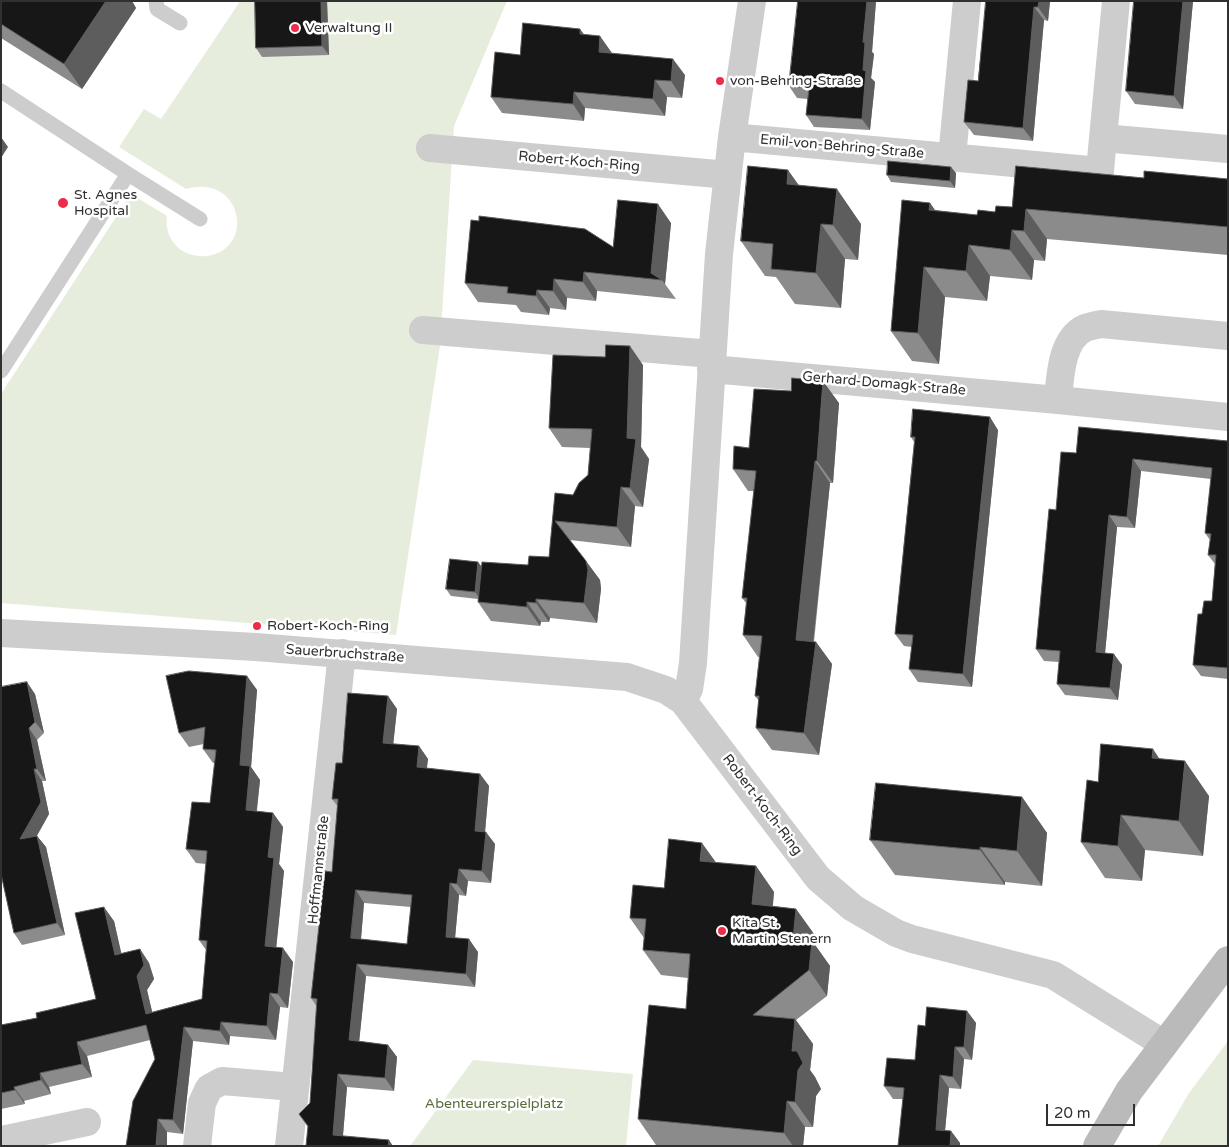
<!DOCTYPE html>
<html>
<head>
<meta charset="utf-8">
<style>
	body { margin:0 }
	#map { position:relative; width:1229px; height:1147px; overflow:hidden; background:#fff; font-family:"Varela Round",sans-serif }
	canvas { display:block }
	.frame { position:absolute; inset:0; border:2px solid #303030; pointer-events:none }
	.scale { position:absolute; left:1046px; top:1104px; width:89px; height:22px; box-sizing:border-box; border:2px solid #303030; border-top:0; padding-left:6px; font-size:15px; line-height:18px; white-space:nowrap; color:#303030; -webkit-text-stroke:4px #fff; paint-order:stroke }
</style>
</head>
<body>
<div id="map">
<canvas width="1229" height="1147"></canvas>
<div class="frame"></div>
<div class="scale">20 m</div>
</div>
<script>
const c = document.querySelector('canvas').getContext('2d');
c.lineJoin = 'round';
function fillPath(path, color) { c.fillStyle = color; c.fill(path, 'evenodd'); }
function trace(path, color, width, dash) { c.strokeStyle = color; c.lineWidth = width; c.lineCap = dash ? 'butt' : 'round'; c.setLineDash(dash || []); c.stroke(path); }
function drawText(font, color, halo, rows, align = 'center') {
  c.font = font + ' "Varela Round",sans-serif'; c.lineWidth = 5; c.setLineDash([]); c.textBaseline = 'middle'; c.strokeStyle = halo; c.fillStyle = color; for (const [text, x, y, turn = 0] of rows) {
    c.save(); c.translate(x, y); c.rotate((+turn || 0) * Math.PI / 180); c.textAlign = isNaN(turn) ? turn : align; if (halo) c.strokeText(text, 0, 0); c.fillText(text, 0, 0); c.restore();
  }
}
fillPath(new Path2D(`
	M 238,1 L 507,1 L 454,126 L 440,346 L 396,635 L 1,603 L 1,394 L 131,194 L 167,216 C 165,229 170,242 181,250 C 189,255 198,257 207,256 C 256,250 243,173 186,189 L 119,147 L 144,109 L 161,119 L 239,3 Z
	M 1228,1041 L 1228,1146 L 1158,1146 L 1189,1093 Z
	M 473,1060 L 633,1074 L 626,1146 L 410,1146 Z`), '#e7eddd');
trace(new Path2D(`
	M 156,1 L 157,9 L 180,23
	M 1,91 L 128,174
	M 1,371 L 128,174 L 200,219`), '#cdcdcd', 15);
trace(new Path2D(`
	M 732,137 L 1100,171 L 1103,138 L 1228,149
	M 1103,138 L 1116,1
	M 430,148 L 728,175
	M 952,157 L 967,1
	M 423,330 L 712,354
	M 1228,336 L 1101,324 C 1096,325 1090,326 1085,328 C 1061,339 1060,378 1058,400 L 1228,417
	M 711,369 L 1058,400
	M 1,633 L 256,647 L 627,677 L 666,690 L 683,701 L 818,878 L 853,908 L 896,933 L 912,939 L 1053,975 L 1164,1044
	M 683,701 L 689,689 L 693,663 L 719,254 L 732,137 L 752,1
	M 1,1140 L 87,1122
	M 197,1146 L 202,1103 L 209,1088 L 222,1081 L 294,1087
	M 289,1146 L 342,653`), '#cdcdcd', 28);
trace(new Path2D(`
	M 1097,1146 L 1129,1091 L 1228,960`), '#bababa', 28);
fillPath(new Path2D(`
	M 1,1 L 132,1 L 136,8 L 82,89 L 1,38 Z
	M 255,1 L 327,1 L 329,55 L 262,57 L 256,48 Z
	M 798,1 L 876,1 L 872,52 L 874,54 L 871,78 L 875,82 L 870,130 L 814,127 L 806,115 L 808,99 L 797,98 L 789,86 Z
	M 986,1 L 1050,1 L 1048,21 L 1044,20 L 1033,141 L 974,135 L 964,122 L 978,81 Z
	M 1134,1 L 1193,1 L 1183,109 L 1135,104 L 1126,91 Z
	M 584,35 L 612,53 L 685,75 L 682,98 L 667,97 L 665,116 L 585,108 L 584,121 L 502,113 L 491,97 L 520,55 Z
	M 956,173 L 955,188 L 891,182 L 887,175 Z
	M 1144,178 L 1228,179 L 1228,255 L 1047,239 L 1045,261 L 1034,260 L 1032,280 L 990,276 L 987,301 L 945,297 L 939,364 L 912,361 L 891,331 L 930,203 L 935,210 L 977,215 L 995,212 L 1012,207 Z
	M 799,186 L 861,224 L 858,260 L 845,259 L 841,308 L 795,304 L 776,277 L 765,276 L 741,241 Z
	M 671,223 L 665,284 L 676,299 L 597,291 L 596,301 L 567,298 L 566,310 L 550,308 L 549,315 L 521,312 L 516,305 L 478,302 L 465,283 L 613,247 Z
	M 643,365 L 641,447 L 649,459 L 643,507 L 635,506 L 631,547 L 570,540 L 600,580 L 601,589 L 597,623 L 550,618 L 549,622 L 541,622 L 540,626 L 491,621 L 478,602 L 478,599 L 451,596 L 446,589 L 478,562 L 481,566 L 528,565 L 549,557 L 555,493 L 573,495 L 588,475 L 590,448 L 562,447 L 549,428 Z
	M 839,403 L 833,483 L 830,483 L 814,642 L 816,642 L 832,664 L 819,755 L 772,750 L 756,728 L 759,701 L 755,696 L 759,657 L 758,657 L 743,635 L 746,603 L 742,598 L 754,491 L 748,491 L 733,469 L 749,448 Z
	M 998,430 L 972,687 L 918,682 L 909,669 L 912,647 L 904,646 L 895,634 L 914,442 L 911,437 Z
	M 1228,441 L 1228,679 L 1201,676 L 1193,665 L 1202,614 L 1212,601 L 1215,564 L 1208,555 L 1210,540 L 1205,533 L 1211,479 L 1141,471 L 1135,528 L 1117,527 L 1105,653 L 1122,665 L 1118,700 L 1065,695 L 1057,684 L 1059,662 L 1044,661 L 1036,649 L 1056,510 L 1076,453 Z
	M 247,676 L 257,690 L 251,767 L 260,780 L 257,811 L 273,813 L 283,827 L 279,864 L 284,871 L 276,947 L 293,962 L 288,1008 L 280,1007 L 276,1040 L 230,1036 L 229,1045 L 193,1041 L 183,1134 L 167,1132 L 126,1146 L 155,1059 L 150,1040 L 87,1056 L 92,1077 L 49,1087 L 51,1094 L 24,1101 L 25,1104 L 1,1109 L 1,1025 L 37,1018 L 96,999 L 114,921 L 121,954 L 140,949 L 149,963 L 154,979 L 147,990 L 152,1012 L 202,999 L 206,950 L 199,940 L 206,864 L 196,863 L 186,849 L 210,803 L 215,763 L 213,763 L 203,749 L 204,744 L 189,747 L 179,733 Z
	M 35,694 L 44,733 L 37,740 L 46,781 L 42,781 L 49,814 L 37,836 L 46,847 L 65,935 L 22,945 L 14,933 L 1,874 Z
	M 388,696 L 397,709 L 393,744 L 419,746 L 428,759 L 427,768 L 480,774 L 489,786 L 485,832 L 495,844 L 491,883 L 468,881 L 466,896 L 459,895 L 455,938 L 478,952 L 475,987 L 366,976 L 359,1041 L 388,1045 L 397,1057 L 394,1091 L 347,1087 L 343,1136 L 306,1146 L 308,1127 L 299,1114 L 310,1103 L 317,1007 L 311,998 L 332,872 L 338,807 L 332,799 L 342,763 ZM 364,903 L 411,907 L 407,944 L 361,939 Z
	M 1159,759 L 1209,796 L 1203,856 L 1145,850 L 1142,881 L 1105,878 L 1081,842 L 1098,782 Z
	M 1022,797 L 1047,833 L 1042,886 L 1005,882 L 1005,885 L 895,875 L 870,840 Z
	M 716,863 L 756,866 L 774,892 L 773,906 L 796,909 L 814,934 L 813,942 L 830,966 L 827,996 L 796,1020 L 813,1044 L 810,1070 L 815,1077 L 821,1089 L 816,1096 L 813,1127 L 805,1127 L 803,1146 L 667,1146 L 656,1145 L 638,1119 L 686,1009 L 688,978 L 661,975 L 643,950 L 644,938 L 630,918 Z
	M 967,1011 L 976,1023 L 972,1060 L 964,1059 L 961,1089 L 949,1088 L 945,1130 L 951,1131 L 960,1143 L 960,1146 L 898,1146 L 903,1099 L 893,1099 L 884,1086 L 915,1060 Z`), '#8b8b8b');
fillPath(new Path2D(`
	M 106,1 L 132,1 L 136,8 L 82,89 L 64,64 Z
	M 321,1 L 327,1 L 329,55 L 322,46 Z
	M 867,1 L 876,1 L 872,52 L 874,54 L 871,78 L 875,82 L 870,130 L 862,119 L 863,42 Z
	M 1039,1 L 1050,1 L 1048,21 L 1038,7 Z
	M 1183,1 L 1193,1 L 1183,109 L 1174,96 Z
	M 1034,7 L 1044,20 L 1033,141 L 1023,128 Z
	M 580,29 L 592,45 L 580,34 Z
	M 600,36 L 612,53 L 599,52 Z
	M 673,59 L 685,75 L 682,98 L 671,81 Z
	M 655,80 L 667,97 L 665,116 L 653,99 Z
	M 574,92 L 585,108 L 584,121 L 573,104 Z
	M 1,137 L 8,147 L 1,158 Z
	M 951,167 L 956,173 L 955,188 L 950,181 Z
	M 788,170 L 813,205 L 787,184 Z
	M 837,189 L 861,224 L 858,260 L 833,225 Z
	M 930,203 L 951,233 L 929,210 Z
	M 658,204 L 671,223 L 665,284 L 662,280 L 651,273 Z
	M 1026,209 L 1047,239 L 1045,261 L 1024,231 Z
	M 821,224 L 845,259 L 841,308 L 816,273 Z
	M 1012,230 L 1034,260 L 1032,280 L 1010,250 Z
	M 969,245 L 990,276 L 987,301 L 966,271 Z
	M 924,267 L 945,297 L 939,364 L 918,333 Z
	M 584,272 L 597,291 L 596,301 L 583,282 Z
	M 554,279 L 567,298 L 566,310 L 553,291 Z
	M 537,290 L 550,308 L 549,315 L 536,296 Z
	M 630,346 L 643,365 L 641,447 L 649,459 L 643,507 L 630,488 L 627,438 Z
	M 823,381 L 839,403 L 833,483 L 817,461 Z
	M 990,417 L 998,430 L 972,687 L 963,674 Z
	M 1133,459 L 1141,471 L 1135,528 L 1127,517 Z
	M 815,461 L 830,483 L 811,662 L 796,640 Z
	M 621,487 L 635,506 L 631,547 L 617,527 Z
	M 1109,515 L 1117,527 L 1104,664 L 1096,652 Z
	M 586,561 L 600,580 L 601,589 L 597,623 L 584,603 Z
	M 478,562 L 483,569 L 480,599 L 475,592 Z
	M 536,599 L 550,618 L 549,622 L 536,603 Z
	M 527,602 L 541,622 L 540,626 L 527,607 Z
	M 816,642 L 832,664 L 819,755 L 804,733 Z
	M 1114,654 L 1122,665 L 1118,700 L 1110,688 Z
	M 247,676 L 257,690 L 251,767 L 260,780 L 255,824 L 246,810 L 240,765 Z
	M 27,682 L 35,694 L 44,733 L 35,722 Z
	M 388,696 L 397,709 L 392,756 L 383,743 Z
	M 29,728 L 37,740 L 46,781 L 37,769 Z
	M 419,746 L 428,759 L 425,779 L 417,767 Z
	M 1153,749 L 1177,785 L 1152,758 Z
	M 1185,761 L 1209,796 L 1203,856 L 1179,821 Z
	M 34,769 L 42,781 L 49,814 L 28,851 L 20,839 Z
	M 480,774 L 489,786 L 484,843 L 475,831 Z
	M 1022,797 L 1047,833 L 1042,886 L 1017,851 Z
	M 273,813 L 283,827 L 279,864 L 284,871 L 275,960 L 265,946 L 268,857 Z
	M 1121,815 L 1145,850 L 1142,881 L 1118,846 Z
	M 486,832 L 495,844 L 491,883 L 482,871 Z
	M 37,836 L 46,847 L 65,935 L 57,923 Z
	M 702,843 L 720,868 L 700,861 Z
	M 980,847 L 1005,882 L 1005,885 L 980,850 Z
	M 756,866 L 774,892 L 770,930 L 752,904 Z
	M 459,869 L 468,881 L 466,896 L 457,884 Z
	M 450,883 L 459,895 L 454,949 L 446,937 Z
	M 356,890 L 364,903 L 360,950 L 351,938 Z
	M 104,907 L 114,921 L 125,969 L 115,955 Z
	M 796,909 L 814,934 L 813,942 L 830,966 L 827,996 L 809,970 L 793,939 Z
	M 469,939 L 478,952 L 475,987 L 466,974 Z
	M 283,948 L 293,962 L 288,1008 L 278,994 Z
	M 140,949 L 149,963 L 154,979 L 147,990 L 156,1028 L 146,1014 L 137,976 Z
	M 357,964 L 366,976 L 358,1053 L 349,1040 Z
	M 270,993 L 280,1007 L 276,1040 L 267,1026 Z
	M 967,1011 L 976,1023 L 972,1060 L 964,1047 Z
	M 795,1019 L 813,1044 L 810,1070 L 815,1077 L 821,1089 L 816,1096 L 813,1127 L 795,1102 L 792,1051 Z
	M 221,1022 L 230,1036 L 229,1045 L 220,1031 Z
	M 184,1027 L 193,1041 L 183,1134 L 173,1120 Z
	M 77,1042 L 87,1056 L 92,1077 L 82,1064 Z
	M 388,1045 L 397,1057 L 394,1091 L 385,1078 Z
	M 955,1047 L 964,1059 L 961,1089 L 953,1077 Z
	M 40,1073 L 49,1087 L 51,1094 L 41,1080 Z
	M 338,1074 L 347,1087 L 342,1146 L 333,1135 Z
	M 940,1075 L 949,1088 L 944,1142 L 936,1130 Z
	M 14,1087 L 24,1101 L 25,1104 L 15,1090 Z
	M 787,1101 L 805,1127 L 803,1146 L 793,1146 L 784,1133 Z
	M 158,1119 L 167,1132 L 167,1146 L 156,1146 Z
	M 951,1131 L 960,1143 L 960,1146 L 950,1146 Z
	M 389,1140 L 393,1146 L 388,1146 Z`), '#5d5d5d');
const building = new Path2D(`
	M 1,1 L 106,1 L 64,64 L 1,24 Z
	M 255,1 L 321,1 L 322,46 L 256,48 Z
	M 798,1 L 867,1 L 863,42 L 865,43 L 863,70 L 866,71 L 862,119 L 806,115 L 809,88 L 789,86 Z
	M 986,1 L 1039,1 L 1038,7 L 1034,7 L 1023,128 L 964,122 L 968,80 L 978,81 Z
	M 1134,1 L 1183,1 L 1174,96 L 1126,91 Z
	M 523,23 L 580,29 L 580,34 L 600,36 L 599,52 L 673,59 L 671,81 L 655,80 L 653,99 L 574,92 L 573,104 L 491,97 L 495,52 L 520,55 Z
	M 888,161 L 951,167 L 950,181 L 887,175 Z
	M 748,166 L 788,170 L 787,184 L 837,189 L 833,225 L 821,224 L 816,273 L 771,269 L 773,244 L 741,241 Z
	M 1016,166 L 1144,178 L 1144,171 L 1228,179 L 1228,227 L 1026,209 L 1024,231 L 1012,230 L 1010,250 L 969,245 L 966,271 L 924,267 L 918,333 L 891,331 L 902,200 L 930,203 L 929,210 L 977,215 L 978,210 L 995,212 L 996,206 L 1012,207 Z
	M 618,200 L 658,204 L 651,273 L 662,280 L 584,272 L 583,282 L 554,279 L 553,291 L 537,290 L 536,296 L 507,293 L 508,287 L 465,283 L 471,220 L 479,221 L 479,216 L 585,229 L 613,247 Z
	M 606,345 L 630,346 L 627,438 L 636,439 L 630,488 L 621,487 L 617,527 L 555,521 L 586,561 L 588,570 L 584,603 L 536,599 L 536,603 L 527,602 L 527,607 L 478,602 L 482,562 L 528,565 L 529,556 L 549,557 L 555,493 L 573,495 L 579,483 L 588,475 L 592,429 L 549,428 L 553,355 L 605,357 Z
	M 792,378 L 823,381 L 817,461 L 815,461 L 796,640 L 816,642 L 804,733 L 756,728 L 759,696 L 755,696 L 762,636 L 743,635 L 747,598 L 742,598 L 756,471 L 733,469 L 734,446 L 749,448 L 754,389 L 791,391 Z
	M 913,409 L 990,417 L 963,674 L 909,669 L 913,635 L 895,634 L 915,437 L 911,437 Z
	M 1079,427 L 1228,441 L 1228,668 L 1193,665 L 1198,614 L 1202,614 L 1204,601 L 1212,601 L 1216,555 L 1208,555 L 1211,534 L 1205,533 L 1212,468 L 1133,459 L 1127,517 L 1109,515 L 1096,652 L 1114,654 L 1110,688 L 1057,684 L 1060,651 L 1036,649 L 1049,509 L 1056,510 L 1061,452 L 1076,453 Z
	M 450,559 L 478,562 L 475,592 L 446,589 Z
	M 189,671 L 247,676 L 240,765 L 250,766 L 246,810 L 273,813 L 268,857 L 274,858 L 265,946 L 283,948 L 278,994 L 270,993 L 267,1026 L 221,1022 L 220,1031 L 184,1027 L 173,1120 L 158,1119 L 156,1146 L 126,1146 L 133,1101 L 155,1059 L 146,1025 L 77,1042 L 82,1064 L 40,1073 L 41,1080 L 14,1087 L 15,1090 L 1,1093 L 1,1025 L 37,1018 L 36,1013 L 96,999 L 75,913 L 104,907 L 115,955 L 140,949 L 144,965 L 137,976 L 146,1014 L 202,999 L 207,941 L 199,940 L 207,851 L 186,849 L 192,802 L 210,803 L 216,750 L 203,749 L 205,727 L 179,733 L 166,676 Z
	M 27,682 L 35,722 L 29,728 L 37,769 L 34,769 L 41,802 L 20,839 L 37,836 L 57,923 L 14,933 L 1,874 L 1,687 Z
	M 348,693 L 388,696 L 383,743 L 419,746 L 417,767 L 480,774 L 475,831 L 486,832 L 482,871 L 459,869 L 457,884 L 450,883 L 446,937 L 469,939 L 466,974 L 357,964 L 349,1040 L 388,1045 L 385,1078 L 338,1074 L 333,1135 L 389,1140 L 388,1146 L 306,1146 L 308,1126 L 299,1114 L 310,1103 L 317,999 L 311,998 L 325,871 L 332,872 L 338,799 L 332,799 L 336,763 L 342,763 ZM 356,890 L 412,895 L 407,944 L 351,938 Z
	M 1101,744 L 1153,749 L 1152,758 L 1185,761 L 1179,821 L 1121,815 L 1118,846 L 1081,842 L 1087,780 L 1098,782 Z
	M 876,783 L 1022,797 L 1017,851 L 980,847 L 980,850 L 870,840 Z
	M 669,839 L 702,843 L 700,861 L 756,866 L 752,904 L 796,909 L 793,939 L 812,941 L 809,970 L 753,1015 L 795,1019 L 792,1051 L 797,1051 L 803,1063 L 798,1070 L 795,1102 L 787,1101 L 784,1133 L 638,1119 L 649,1005 L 686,1009 L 690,954 L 643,950 L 646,919 L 630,918 L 633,885 L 664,888 Z
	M 927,1007 L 967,1011 L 964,1047 L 955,1047 L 953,1077 L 940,1075 L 936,1130 L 951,1131 L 950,1146 L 898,1146 L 904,1088 L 884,1086 L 887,1058 L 915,1060 L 918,1025 L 925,1026 Z`);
fillPath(building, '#171717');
trace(building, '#5d5d5d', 1);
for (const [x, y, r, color] of [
	[295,28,5,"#ec2c4b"],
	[720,81,5,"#ec2c4b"],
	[63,203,6,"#ec2c4b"],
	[257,626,5,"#ec2c4b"],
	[722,931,5,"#ec2c4b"]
]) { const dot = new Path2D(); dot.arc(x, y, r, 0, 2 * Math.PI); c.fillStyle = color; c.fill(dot); trace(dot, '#fff', 2); }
drawText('14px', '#303030', '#fff', [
	["Verwaltung II",305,28],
	["von-Behring-Straße",730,81],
	["St. Agnes",74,195],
	["Hospital",74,211],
	["Robert-Koch-Ring",267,626],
	["Kita St.",732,923],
	["Martin Stenern",732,939]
], 'left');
drawText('14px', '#303030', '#fff', [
	["Emil-von-Behring-Straße",842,147,5],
	["Robert-Koch-Ring",579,162,5],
	["Gerhard-Domagk-Straße",884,384,5],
	["Sauerbruchstraße",345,654,4],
	["Robert-Koch-Ring",762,805,53],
	["Hoffmannstraße",319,870,-84]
]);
drawText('14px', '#576e3b', '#fff', [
	["Abenteurerspielplatz",494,1104]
]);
</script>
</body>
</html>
